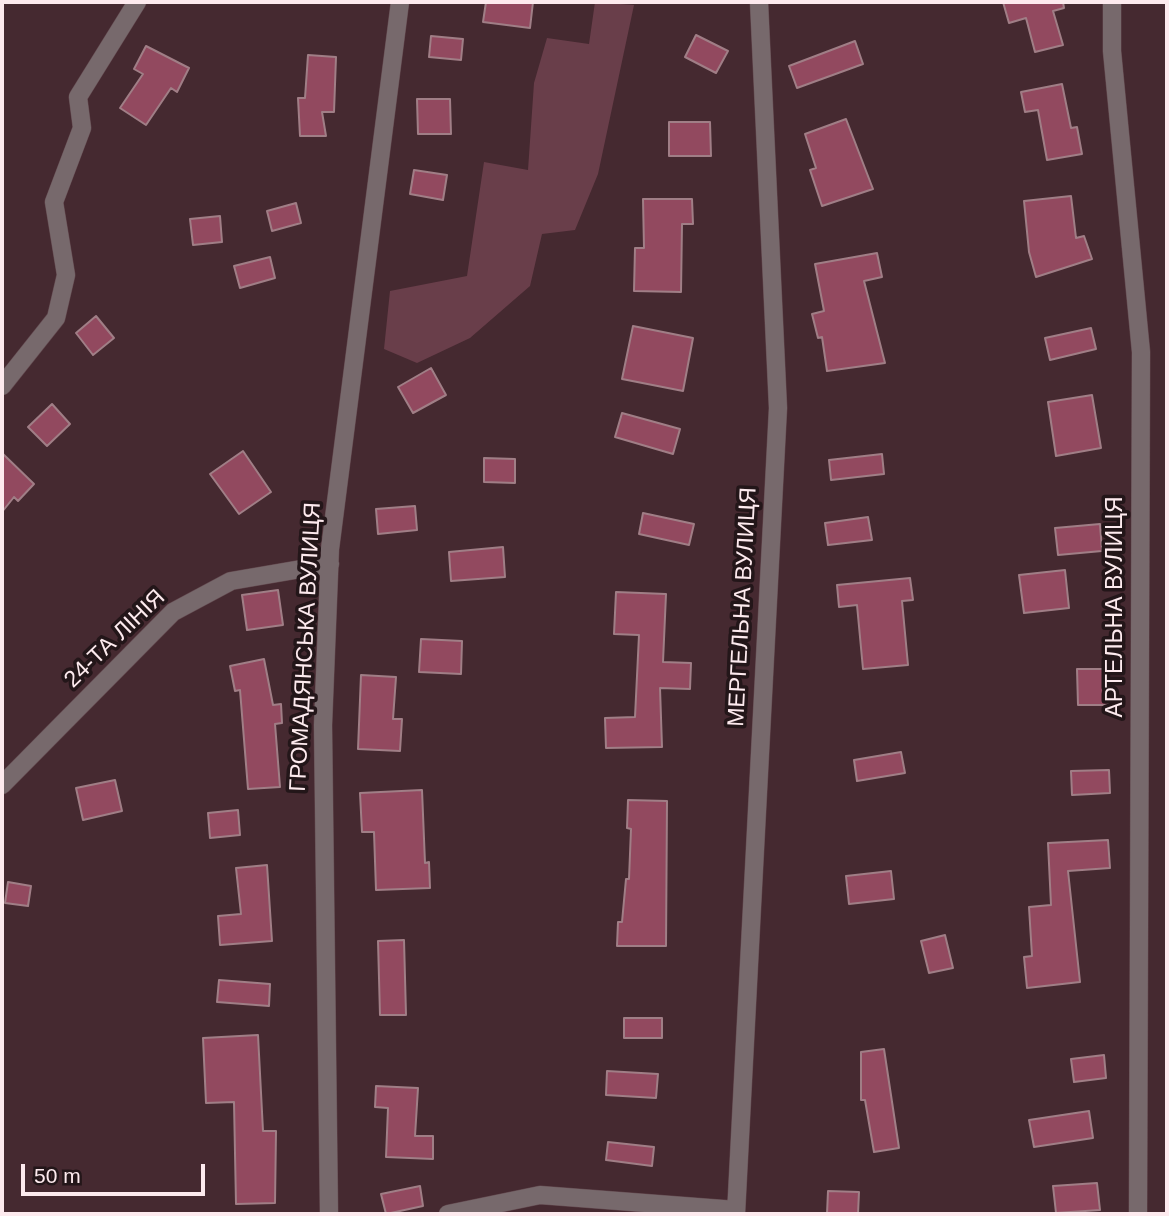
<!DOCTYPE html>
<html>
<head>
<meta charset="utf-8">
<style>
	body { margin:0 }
	#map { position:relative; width:1169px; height:1216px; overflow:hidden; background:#452930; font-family:Arial,sans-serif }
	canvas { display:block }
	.frame { position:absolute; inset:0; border:4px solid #fdeaee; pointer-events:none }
	.scale { position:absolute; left:21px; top:1164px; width:184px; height:32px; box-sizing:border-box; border:4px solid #fdeaee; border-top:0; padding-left:9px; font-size:21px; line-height:24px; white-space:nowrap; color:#fdeaee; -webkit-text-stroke:5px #231619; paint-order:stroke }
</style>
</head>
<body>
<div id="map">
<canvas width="1169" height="1216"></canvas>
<div class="frame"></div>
<div class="scale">50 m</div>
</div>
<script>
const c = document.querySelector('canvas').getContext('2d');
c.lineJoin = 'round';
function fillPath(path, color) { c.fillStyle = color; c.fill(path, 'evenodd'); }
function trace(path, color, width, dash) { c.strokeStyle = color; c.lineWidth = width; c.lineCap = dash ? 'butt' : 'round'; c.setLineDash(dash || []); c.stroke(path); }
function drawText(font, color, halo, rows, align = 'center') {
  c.font = font + ' Arial,sans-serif'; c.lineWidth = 7; c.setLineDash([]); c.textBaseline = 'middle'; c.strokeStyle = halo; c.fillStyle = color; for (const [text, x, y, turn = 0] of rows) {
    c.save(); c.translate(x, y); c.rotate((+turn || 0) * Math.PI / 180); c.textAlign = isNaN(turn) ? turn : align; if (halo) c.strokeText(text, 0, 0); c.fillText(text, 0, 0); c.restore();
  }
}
fillPath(new Path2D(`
	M 595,2 L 634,5 L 598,174 L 575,230 L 542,234 L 530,286 L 470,338 L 417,363 L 384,349 L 390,291 L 467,276 L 484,162 L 528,170 L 534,83 L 547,38 L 589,44 Z`), '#693e4a');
const building = new Path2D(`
	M 486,2 L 533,2 L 530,28 L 483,22 Z
	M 1003,2 L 1063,2 L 1064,8 L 1053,11 L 1063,45 L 1035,52 L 1026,18 L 1009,23 Z
	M 696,35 L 728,51 L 716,73 L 685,57 Z
	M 431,36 L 463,39 L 461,60 L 429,57 Z
	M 855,41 L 863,64 L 797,88 L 789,66 Z
	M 146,46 L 189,68 L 177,92 L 171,88 L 146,125 L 120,108 L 143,74 L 134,69 Z
	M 308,55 L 336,57 L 334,112 L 322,112 L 326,136 L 300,136 L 298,98 L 305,98 Z
	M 1062,84 L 1071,128 L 1077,127 L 1082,154 L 1047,160 L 1038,110 L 1025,112 L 1021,92 Z
	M 417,99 L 450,99 L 451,134 L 418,134 Z
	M 846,119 L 873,189 L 822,206 L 810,170 L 816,168 L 805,134 Z
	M 669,122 L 710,122 L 711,156 L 669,156 Z
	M 414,170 L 447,175 L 443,200 L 410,194 Z
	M 1071,196 L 1076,238 L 1084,236 L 1092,259 L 1036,277 L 1029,252 L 1024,201 Z
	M 643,199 L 692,199 L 693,224 L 682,224 L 681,292 L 634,291 L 635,248 L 644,248 Z
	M 296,203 L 301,223 L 272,231 L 267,211 Z
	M 220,216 L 222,242 L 193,245 L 190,219 Z
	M 877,253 L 882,277 L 864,281 L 885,363 L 827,371 L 822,337 L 818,338 L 812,314 L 824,311 L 815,264 Z
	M 270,257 L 275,278 L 240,288 L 234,266 Z
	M 96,316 L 114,338 L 93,355 L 76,333 Z
	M 633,326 L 693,338 L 683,391 L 622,379 Z
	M 1091,328 L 1096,349 L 1050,360 L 1045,338 Z
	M 431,368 L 446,395 L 413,413 L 398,387 Z
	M 1092,395 L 1101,448 L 1056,456 L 1048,402 Z
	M 52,404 L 70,424 L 47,446 L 28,427 Z
	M 622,413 L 680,429 L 673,454 L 615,437 Z
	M 243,451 L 271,492 L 239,514 L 210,474 Z
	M 2,453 L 34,484 L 18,501 L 14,497 L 2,512 Z
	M 882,454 L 884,474 L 831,480 L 829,460 Z
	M 484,458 L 515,459 L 515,483 L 484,482 Z
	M 415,506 L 417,530 L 378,534 L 376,509 Z
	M 643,513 L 694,524 L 689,545 L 639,534 Z
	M 868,517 L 872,540 L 828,545 L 825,523 Z
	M 1100,524 L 1102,551 L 1058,555 L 1055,528 Z
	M 503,547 L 505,577 L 451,581 L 449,552 Z
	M 1065,570 L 1069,608 L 1024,613 L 1019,575 Z
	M 910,578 L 913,600 L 902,601 L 908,665 L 863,669 L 857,605 L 839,607 L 837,585 Z
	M 278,590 L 283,625 L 247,630 L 242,595 Z
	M 616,592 L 666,594 L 663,662 L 691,663 L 690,689 L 660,688 L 662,747 L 606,748 L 605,718 L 635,717 L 639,635 L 614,634 Z
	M 421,639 L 462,641 L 461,674 L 419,672 Z
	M 264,659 L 273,705 L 281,704 L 282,723 L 275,724 L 280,787 L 248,789 L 240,690 L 235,691 L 230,666 Z
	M 1077,669 L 1108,669 L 1108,705 L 1078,705 Z
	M 361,675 L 396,677 L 393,719 L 402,719 L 400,751 L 358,749 Z
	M 901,752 L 905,773 L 857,781 L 854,760 Z
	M 1109,770 L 1110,793 L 1072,795 L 1071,771 Z
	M 115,780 L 122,811 L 83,820 L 76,788 Z
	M 422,790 L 425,863 L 429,862 L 430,888 L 376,890 L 374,832 L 362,832 L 360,793 Z
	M 628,800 L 667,801 L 666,946 L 617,946 L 618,922 L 622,922 L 626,879 L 629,879 L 631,829 L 627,828 Z
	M 238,810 L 240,835 L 210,838 L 208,813 Z
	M 1108,840 L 1110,868 L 1068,871 L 1080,982 L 1027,988 L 1024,957 L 1032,956 L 1029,907 L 1051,905 L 1048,843 Z
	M 267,865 L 272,941 L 220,945 L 218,916 L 241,914 L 236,868 Z
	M 891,871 L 894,899 L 849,904 L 846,876 Z
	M 8,882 L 31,886 L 28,906 L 5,903 Z
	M 945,935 L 953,968 L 929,973 L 921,941 Z
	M 404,940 L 406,1015 L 380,1015 L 378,941 Z
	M 219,980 L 270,984 L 269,1006 L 217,1002 Z
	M 624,1018 L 662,1018 L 662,1038 L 624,1038 Z
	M 258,1035 L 263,1131 L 276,1131 L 275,1203 L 236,1204 L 234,1102 L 206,1103 L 203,1038 Z
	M 884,1049 L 899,1148 L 874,1152 L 865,1100 L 861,1100 L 861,1052 Z
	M 1104,1055 L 1106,1078 L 1074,1082 L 1071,1059 Z
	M 607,1071 L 658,1074 L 656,1098 L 606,1095 Z
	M 376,1086 L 418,1088 L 415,1136 L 433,1136 L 433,1159 L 386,1157 L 388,1108 L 375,1107 Z
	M 1089,1111 L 1093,1138 L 1034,1147 L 1029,1120 Z
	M 608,1142 L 654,1147 L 652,1166 L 606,1160 Z
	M 1097,1183 L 1100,1210 L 1056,1213 L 1053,1186 Z
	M 420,1186 L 423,1206 L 386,1214 L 381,1194 Z
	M 828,1191 L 859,1192 L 858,1214 L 827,1214 Z`);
fillPath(building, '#92495f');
trace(building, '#a07e86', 2);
const minor = new Path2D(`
	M 1112,2 L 1112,51 L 1141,352 L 1138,1214
	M 2,386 L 56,318 L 66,275 L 54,202 L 82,128 L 78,97 L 137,2
	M 2,785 L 173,612 L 231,581 L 330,564
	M 329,1214 L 323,725 L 330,549 L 400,2
	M 448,1214 L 540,1195 L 736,1210
	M 736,1214 L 778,408 L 759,2`);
trace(minor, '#62484e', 19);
trace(minor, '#77696c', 18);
drawText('23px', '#fdeaee', '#231619', [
	["МЕРГЕЛЬНА ВУЛИЦЯ",743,607,-87],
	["АРТЕЛЬНА ВУЛИЦЯ",1116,607,-90],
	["24-ТА ЛІНІЯ",115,639,-44],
	["ГРОМАДЯНСЬКА ВУЛИЦЯ",306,647,-87]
]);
</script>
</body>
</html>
